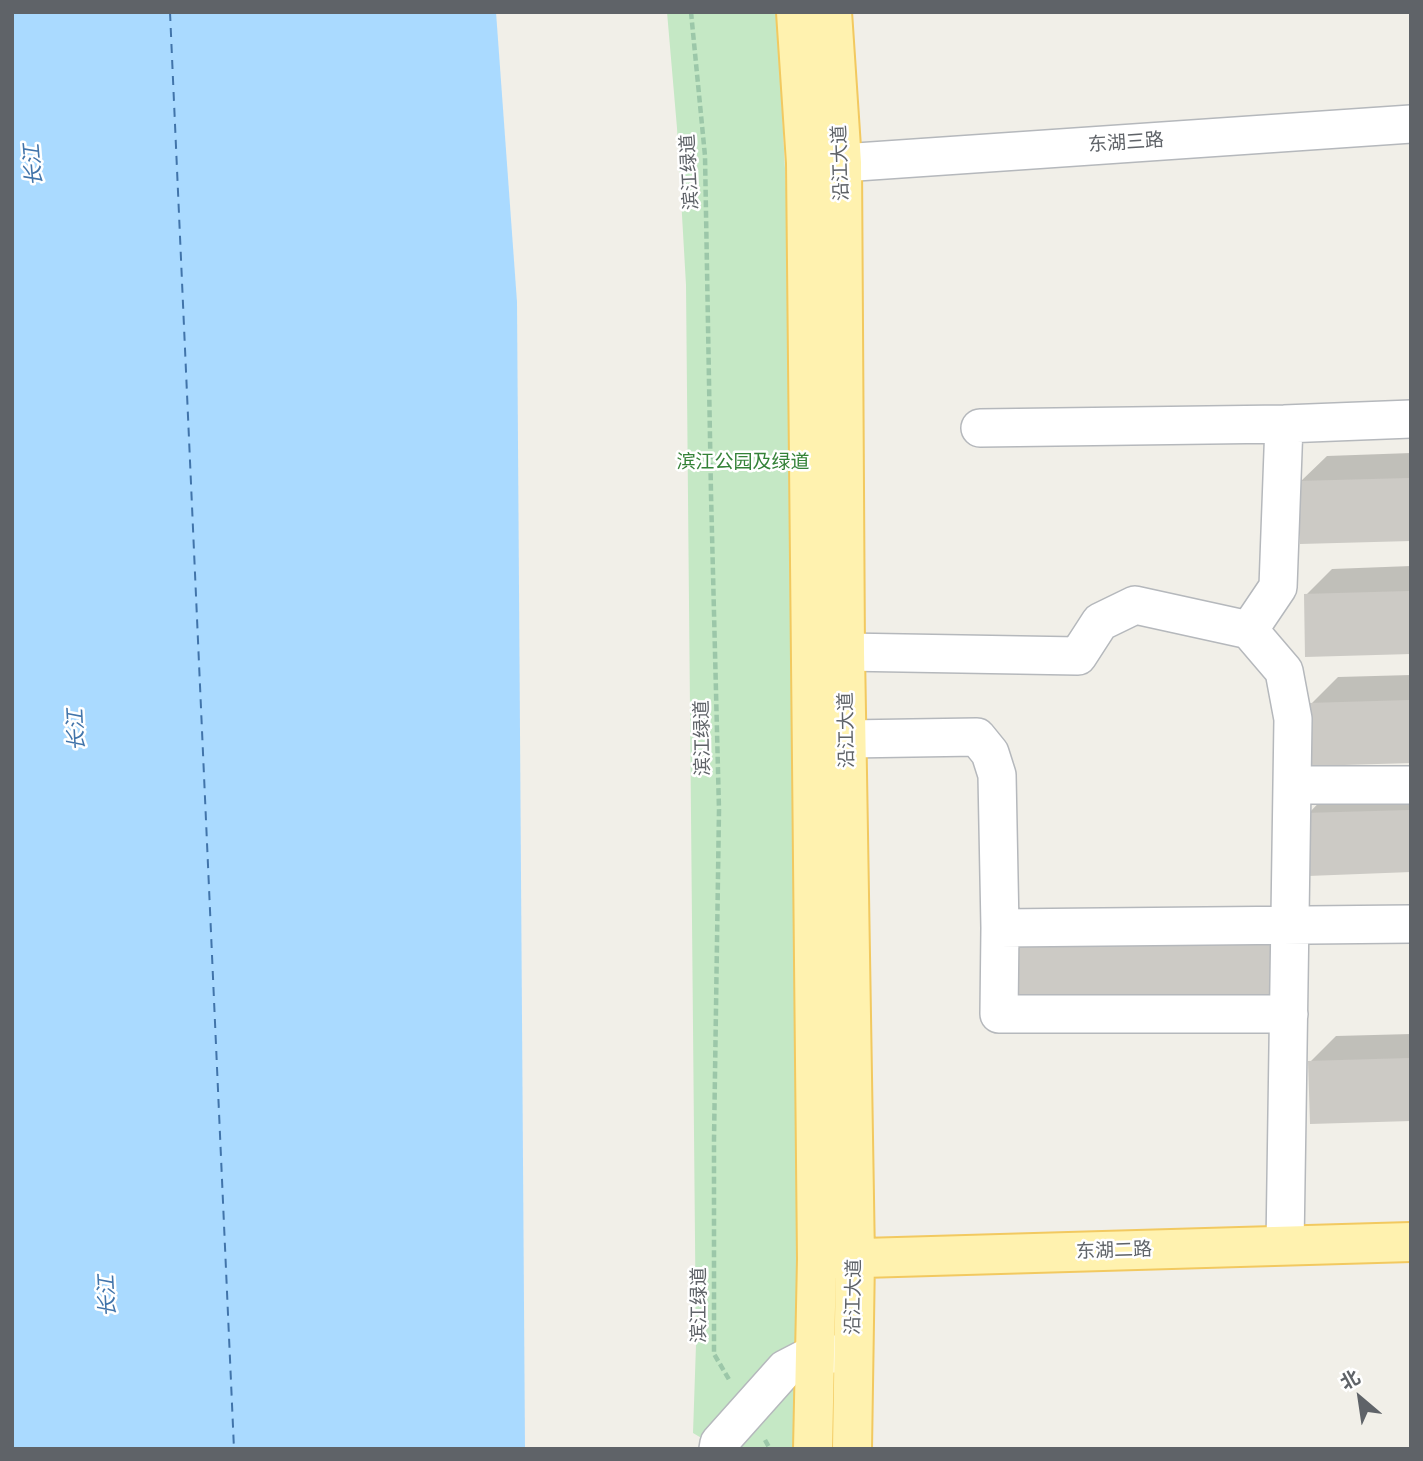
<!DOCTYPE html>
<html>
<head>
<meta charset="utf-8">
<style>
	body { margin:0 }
	#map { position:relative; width:1423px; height:1461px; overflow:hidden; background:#f1efe8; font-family:"Open Sans","Noto Sans SC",sans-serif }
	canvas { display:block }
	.frame { position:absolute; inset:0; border:14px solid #5f6368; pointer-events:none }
	.north { position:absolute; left:1325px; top:1363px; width:70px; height:70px; -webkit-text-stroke:5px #fff; paint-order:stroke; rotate:331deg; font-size:19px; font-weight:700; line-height:28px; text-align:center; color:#5f6368 }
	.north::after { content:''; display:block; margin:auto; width:24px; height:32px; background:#5f6368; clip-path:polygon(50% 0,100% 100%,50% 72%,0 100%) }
</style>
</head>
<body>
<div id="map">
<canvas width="1423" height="1461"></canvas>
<div class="frame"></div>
<div class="north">北</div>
</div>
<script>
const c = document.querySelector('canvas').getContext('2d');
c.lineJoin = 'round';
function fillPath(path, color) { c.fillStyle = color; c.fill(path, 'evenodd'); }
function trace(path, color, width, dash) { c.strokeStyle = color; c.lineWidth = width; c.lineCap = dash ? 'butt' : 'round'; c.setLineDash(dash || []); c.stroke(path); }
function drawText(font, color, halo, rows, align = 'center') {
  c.font = font + ' "Open Sans","Noto Sans SC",sans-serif'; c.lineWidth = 5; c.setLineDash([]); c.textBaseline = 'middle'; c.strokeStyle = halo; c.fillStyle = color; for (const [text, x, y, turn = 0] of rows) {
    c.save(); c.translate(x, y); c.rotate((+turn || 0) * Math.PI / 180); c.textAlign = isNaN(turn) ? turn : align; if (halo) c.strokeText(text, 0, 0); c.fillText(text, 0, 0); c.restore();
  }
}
fillPath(new Path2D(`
	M 667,12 L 777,12 L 800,463 L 799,1240 L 797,1449 L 720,1449 L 693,1433 L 696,1345 L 686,285 L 677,128 Z`), '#c5e8c5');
fillPath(new Path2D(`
	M 12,12 L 496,12 L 517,302 L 525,1449 L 12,1449 Z`), '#aadaff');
fillPath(new Path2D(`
	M 1411,453 L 1411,539 L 1300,482 L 1327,456 Z
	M 1411,566 L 1411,652 L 1306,595 L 1332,569 Z
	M 1411,675 L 1411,761 L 1311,704 L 1338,677 Z
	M 1411,785 L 1411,871 L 1308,814 L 1334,787 Z
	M 1411,1034 L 1411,1119 L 1310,1062 L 1336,1036 Z`), '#0003');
trace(new Path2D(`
	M 170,12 L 234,1449`), '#4174aa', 2, [9, 7]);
fillPath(new Path2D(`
	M 1411,478 L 1411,541 L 1300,544 L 1299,481 Z
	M 1411,591 L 1411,654 L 1305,657 L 1304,594 Z
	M 1411,700 L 1411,763 L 1311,766 L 1310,703 Z
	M 1411,810 L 1411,872 L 1308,876 L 1306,813 Z
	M 1275,934 L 1275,997 L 1019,1001 L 1019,938 Z
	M 1411,1058 L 1411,1121 L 1310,1124 L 1308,1061 Z`), '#cccac5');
const minor = new Path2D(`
	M 842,163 L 1411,124
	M 980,428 L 1284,424 L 1411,419
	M 1249,630 L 1278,587 L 1284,424
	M 845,652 L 1078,656 L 1100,622 L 1135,605 L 1249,630 L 1284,671 L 1293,719 L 1285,1245
	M 848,739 L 977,737 L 990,753 L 997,775 L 1000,928 L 999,1014 L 1289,1014
	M 1292,785 L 1411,785
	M 1000,928 L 1411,924
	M 718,1449 L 719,1443 L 785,1369 L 814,1354 L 843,1354`);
const major = new Path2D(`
	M 796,12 L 806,163 L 817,1259 L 813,1449
	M 832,12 L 842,163 L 845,652 L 855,1258 L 852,1449
	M 829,1259 L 1411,1242`);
trace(minor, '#b5b8bc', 40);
trace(major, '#f2c960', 42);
trace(new Path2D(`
	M 691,12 L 705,156 L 711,494 L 719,810 L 714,1140 L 714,1354 L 730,1381
	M 765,1440 L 770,1449`), '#9cc7a9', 4.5, [7, 3.5]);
trace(minor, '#fff', 37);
trace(major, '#fff2af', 38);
drawText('19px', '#5f6368', '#fff', [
	["东湖三路",1126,143,-4],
	["沿江大道",841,163,-92],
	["滨江绿道",690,172,-93],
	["沿江大道",847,730,-91],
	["滨江绿道",703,738,-91],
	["东湖二路",1114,1251,-2],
	["沿江大道",854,1297,-89],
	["滨江绿道",700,1305,-90]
]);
drawText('19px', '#348238', '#fff', [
	["滨江公园及绿道",743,463]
]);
drawText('italic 21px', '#4174aa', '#fff', [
	["长江",34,165,-95],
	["长江",77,730,-93],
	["长江",108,1296,-93]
]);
</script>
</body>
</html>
